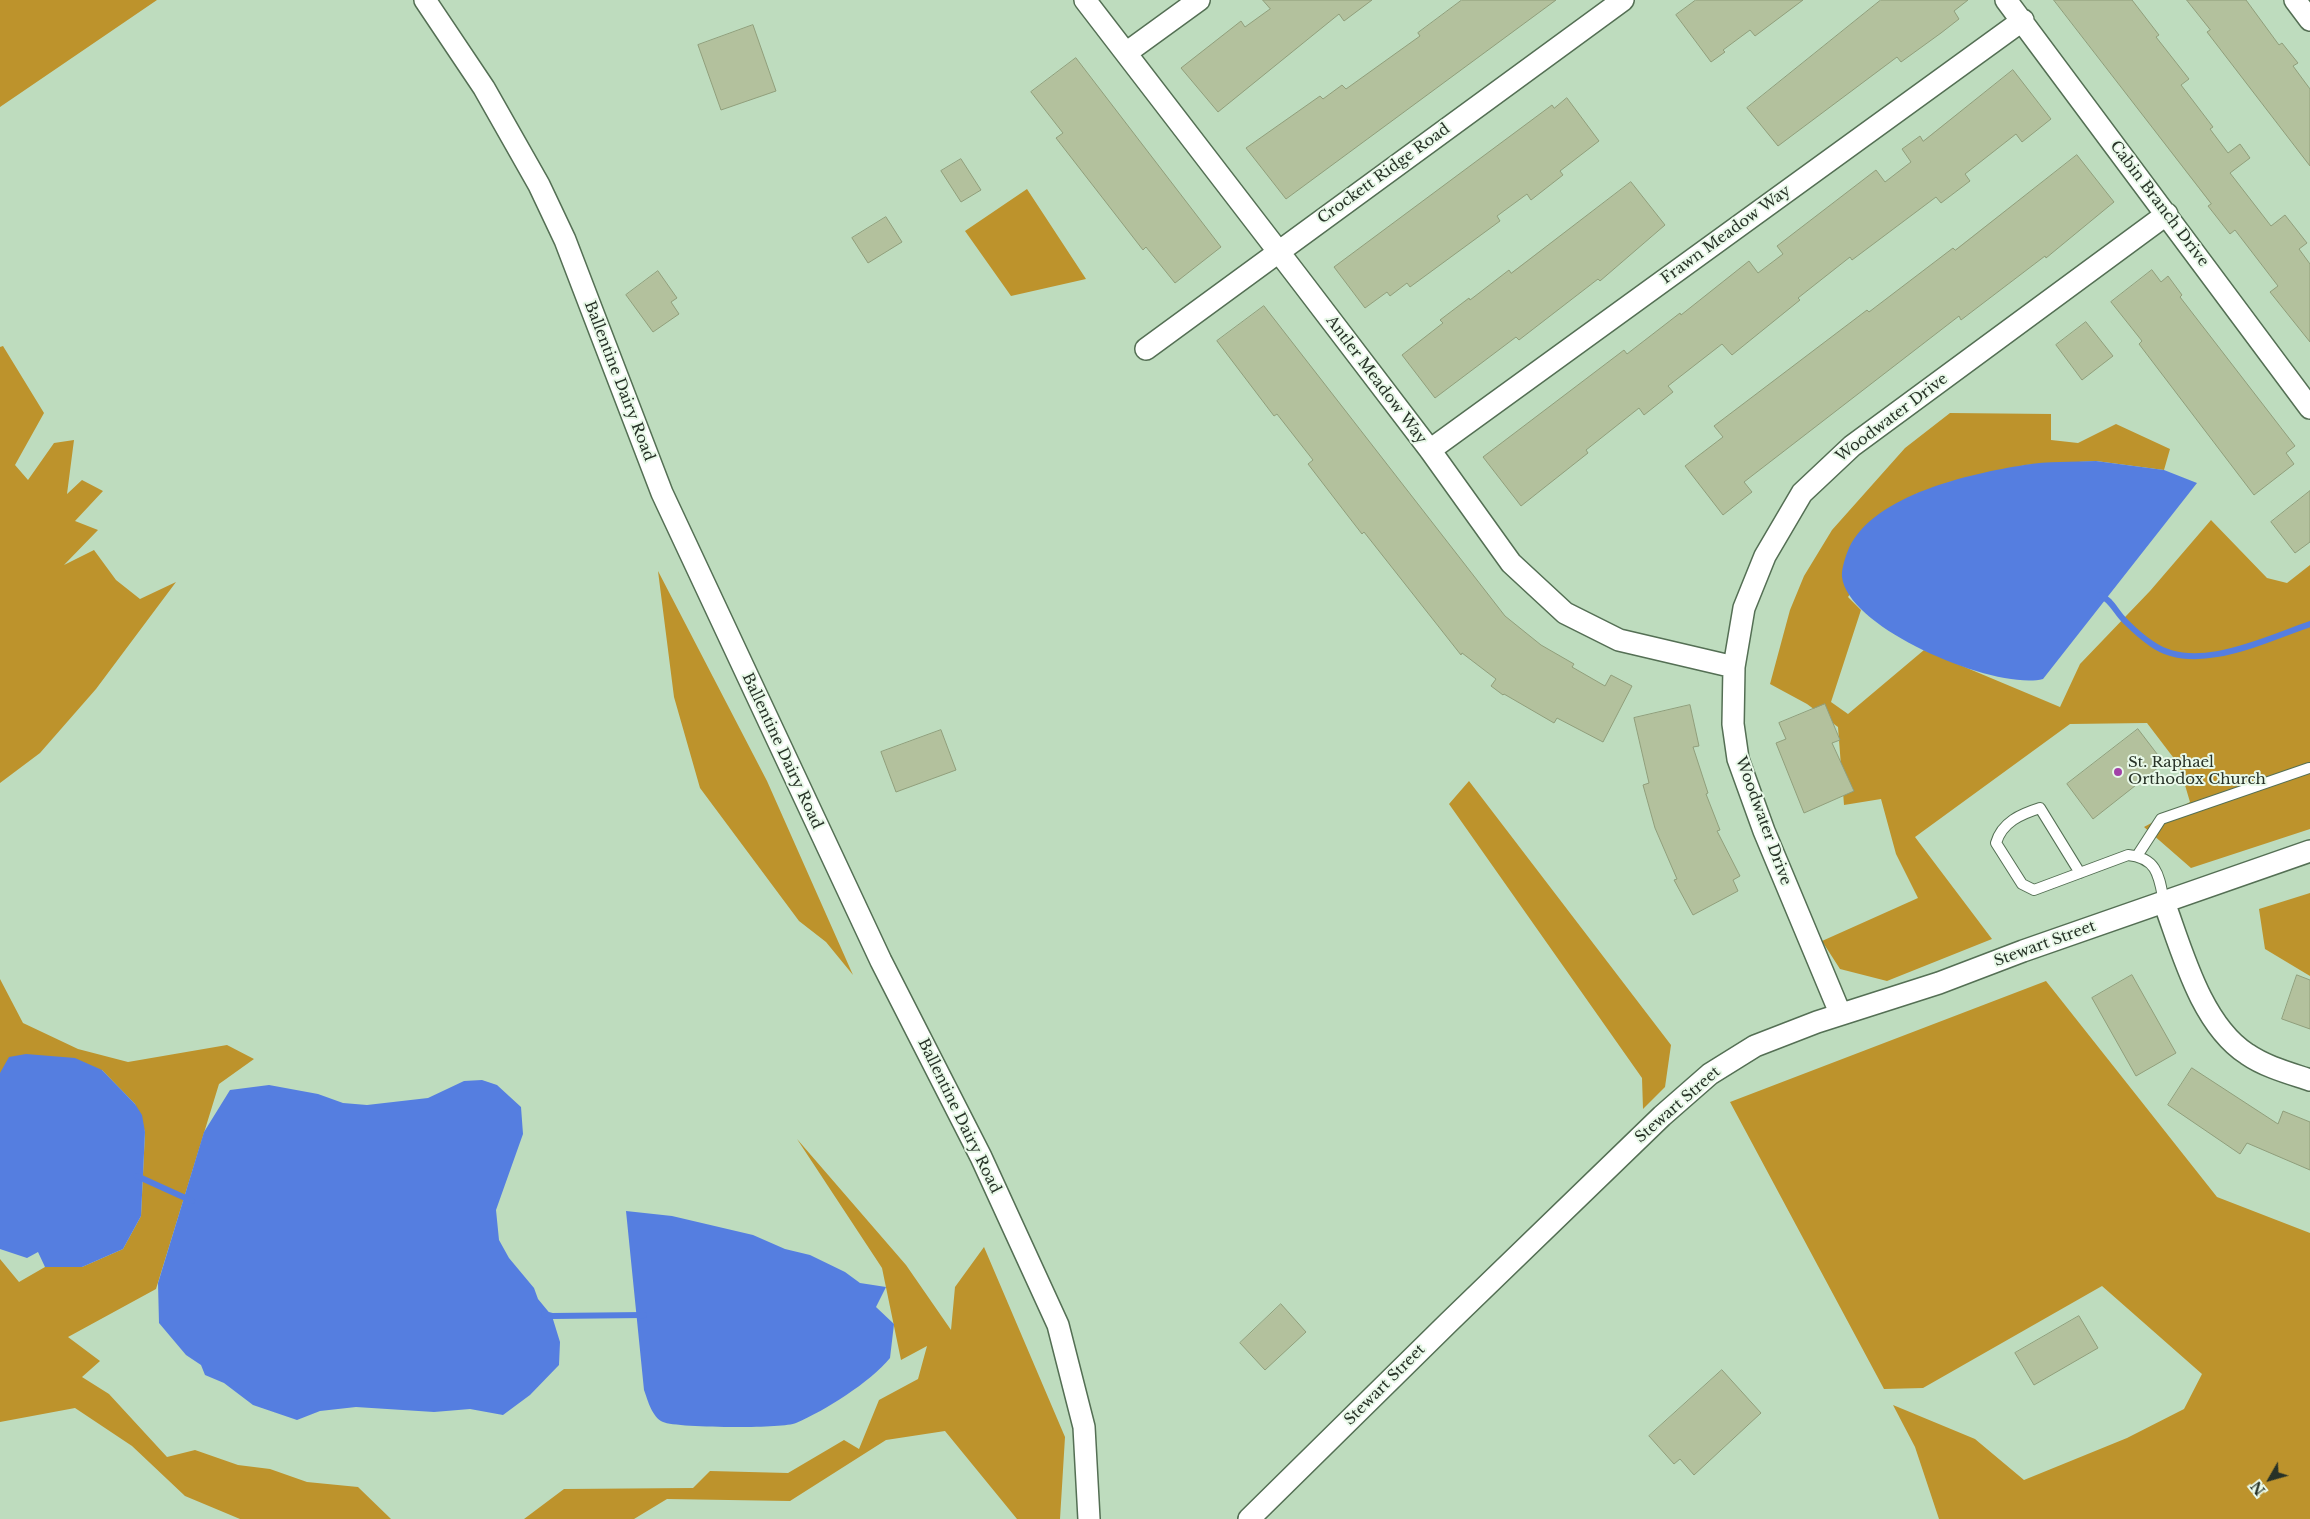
<!DOCTYPE html>
<html>
<head>
<meta charset="utf-8">
<style>
	body { margin:0 }
	#map { position:relative; width:2310px; height:1519px; overflow:hidden; background:#bedcbe; font-family:"Libre Baskerville",serif }
	canvas { display:block }
	.north { position:absolute; left:2245px; top:1454px; width:50px; height:50px; -webkit-text-stroke:4px #e9f9e9; paint-order:stroke; rotate:232deg; font-size:14px; font-weight:700; line-height:20px; text-align:center; color:#273227 }
	.north::after { content:''; display:block; margin:auto; width:18px; height:22px; background:#273227; clip-path:polygon(50% 0,100% 100%,50% 72%,0 100%) }
</style>
</head>
<body>
<div id="map">
<canvas width="2310" height="1519"></canvas>
<div class="north">N</div>
</div>
<script>
const c = document.querySelector('canvas').getContext('2d');
c.lineJoin = 'round';
function fillPath(path, color) { c.fillStyle = color; c.fill(path, 'evenodd'); }
function trace(path, color, width, dash) { c.strokeStyle = color; c.lineWidth = width; c.lineCap = dash ? 'butt' : 'round'; c.setLineDash(dash || []); c.stroke(path); }
function drawText(font, color, halo, rows, align = 'center') {
  c.font = font + ' "Libre Baskerville",serif'; c.lineWidth = 4; c.setLineDash([]); c.textBaseline = 'middle'; c.strokeStyle = halo; c.fillStyle = color; for (const [text, x, y, turn = 0] of rows) {
    c.save(); c.translate(x, y); c.rotate((+turn || 0) * Math.PI / 180); c.textAlign = isNaN(turn) ? turn : align; if (halo) c.strokeText(text, 0, 0); c.fillText(text, 0, 0); c.restore();
  }
}
fillPath(new Path2D(`
	M 0,0 L 157,0 L 0,107 Z
	M 1027,189 L 1086,279 L 1011,296 L 965,231 Z
	M 3,346 L 44,413 L 15,465 L 28,480 L 54,443 L 74,440 L 67,494 L 82,480 L 103,491 L 75,521 L 98,530 L 64,565 L 94,550 L 116,580 L 140,599 L 176,582 L 96,689 L 40,753 L 0,783 L 0,347 Z
	M 1950,413 L 2051,414 L 2051,440 L 2078,443 L 2116,424 L 2170,449 L 2164,470 L 2096,461 L 2026,465 L 1950,482 L 1916,494 L 1848,597 L 1861,610 L 1831,702 L 1848,714 L 1924,650 L 2060,707 L 2080,664 L 2150,591 L 2211,520 L 2267,578 L 2287,583 L 2310,565 L 2310,829 L 2191,868 L 2144,827 L 2190,802 L 2179,765 L 2147,723 L 2070,724 L 1915,837 L 1992,939 L 1887,981 L 1840,969 L 1822,941 L 1918,898 L 1896,854 L 1881,799 L 1844,805 L 1838,727 L 1807,704 L 1770,684 L 1790,610 L 1804,576 L 1832,530 L 1905,448 Z
	M 658,571 L 767,781 L 853,975 L 826,942 L 799,921 L 700,788 L 674,697 Z
	M 1469,781 L 1671,1045 L 1665,1087 L 1643,1109 L 1642,1078 L 1449,804 Z
	M 2310,893 L 2310,976 L 2265,949 L 2259,909 Z
	M 0,979 L 23,1023 L 78,1049 L 128,1062 L 227,1045 L 254,1059 L 219,1084 L 156,1289 L 68,1337 L 100,1361 L 82,1377 L 109,1394 L 167,1457 L 195,1450 L 238,1465 L 270,1469 L 307,1482 L 358,1487 L 391,1519 L 240,1519 L 185,1496 L 132,1446 L 75,1408 L 0,1422 L 0,1259 L 19,1282 L 45,1267 L 82,1267 L 123,1249 L 141,1216 L 145,1132 L 135,1104 L 102,1070 L 0,1075 Z
	M 2046,981 L 2217,1197 L 2310,1233 L 2310,1519 L 1939,1519 L 1915,1447 L 1893,1405 L 1975,1439 L 2024,1480 L 2127,1438 L 2184,1409 L 2202,1374 L 2102,1286 L 1923,1388 L 1884,1389 L 1730,1102 Z
	M 797,1139 L 906,1265 L 951,1330 L 955,1287 L 984,1247 L 1065,1437 L 1060,1519 L 1017,1519 L 945,1431 L 886,1440 L 790,1501 L 667,1499 L 634,1519 L 524,1519 L 564,1489 L 693,1488 L 710,1471 L 788,1473 L 844,1440 L 859,1449 L 879,1400 L 918,1379 L 927,1346 L 901,1360 L 882,1268 Z`), '#bd932c');
fillPath(new Path2D(`
	M 2096,461 L 2164,470 L 2197,483 L 2043,679 C 1996,691 1848,629 1842,577 C 1841,569 1846,555 1849,548 C 1875,494 1970,474 2024,465 C 2048,461 2073,462 2096,461 Z
	M 26,1054 L 75,1058 L 102,1070 L 135,1104 L 142,1115 L 145,1132 L 141,1216 L 123,1249 L 82,1267 L 45,1267 L 38,1252 L 27,1258 L 0,1249 L 0,1073 L 9,1057 Z
	M 482,1080 L 497,1085 L 521,1107 L 523,1134 L 496,1210 L 499,1240 L 509,1258 L 534,1288 L 538,1299 L 552,1316 L 560,1342 L 559,1365 L 530,1395 L 503,1415 L 470,1409 L 434,1412 L 356,1407 L 320,1411 L 297,1420 L 253,1405 L 224,1383 L 205,1375 L 201,1365 L 186,1355 L 159,1323 L 158,1283 L 204,1132 L 230,1090 L 269,1085 L 318,1094 L 343,1103 L 367,1105 L 428,1098 L 464,1081 Z
	M 626,1211 L 672,1216 L 753,1235 L 785,1249 L 810,1255 L 845,1272 L 860,1283 L 886,1287 L 876,1307 L 894,1324 L 890,1358 C 869,1383 826,1410 796,1423 C 782,1429 676,1428 663,1422 C 652,1417 648,1401 644,1390 Z`), '#557ee0');
trace(new Path2D(`
	M 2100,595 C 2112,600 2116,613 2126,622 C 2134,630 2143,638 2152,644 C 2195,675 2266,639 2310,624
	M 137,1176 L 192,1201
	M 544,1314 L 552,1316 L 644,1315`), '#557ee0', 6);
const building = new Path2D(`
	M 1263,0 L 1372,0 L 1344,21 L 1339,14 L 1218,112 L 1181,68 L 1241,21 L 1245,27 L 1270,9 Z
	M 1462,0 L 1556,0 L 1286,199 L 1246,148 L 1320,96 L 1323,99 L 1342,85 L 1346,89 L 1420,36 L 1418,33 Z
	M 1696,0 L 1803,0 L 1755,36 L 1750,30 L 1723,50 L 1725,52 L 1711,62 L 1676,15 Z
	M 1881,0 L 1968,0 L 1954,11 L 1959,19 L 1941,33 L 1901,62 L 1897,57 L 1778,146 L 1747,108 Z
	M 2054,0 L 2132,0 L 2159,35 L 2156,37 L 2189,79 L 2181,85 L 2213,127 L 2210,129 L 2228,153 L 2240,144 L 2250,158 L 2230,173 L 2271,226 L 2285,215 L 2307,243 L 2299,249 L 2310,264 L 2310,342 L 2270,292 L 2278,286 L 2235,230 L 2230,234 L 2208,206 L 2211,204 Z
	M 2187,0 L 2246,0 L 2279,45 L 2282,43 L 2298,63 L 2293,66 L 2310,89 L 2310,166 L 2207,32 L 2210,30 Z
	M 753,25 L 776,91 L 721,110 L 698,45 Z
	M 1076,58 L 1221,247 L 1175,283 L 1146,247 L 1143,250 L 1056,138 L 1063,133 L 1031,92 Z
	M 2013,70 L 2051,119 L 2022,142 L 2016,134 L 1965,174 L 1970,181 L 1941,203 L 1936,197 L 1852,260 L 1850,257 L 1798,298 L 1800,300 L 1732,355 L 1722,344 L 1668,386 L 1673,392 L 1644,415 L 1639,408 L 1586,450 L 1588,453 L 1521,506 L 1483,457 L 1624,350 L 1627,354 L 1680,313 L 1681,315 L 1749,261 L 1758,273 L 1783,254 L 1777,246 L 1876,170 L 1885,182 L 1911,162 L 1902,149 L 1920,136 L 1923,141 Z
	M 1567,98 L 1599,141 L 1560,171 L 1563,175 L 1531,200 L 1527,194 L 1497,216 L 1500,221 L 1410,287 L 1407,283 L 1390,296 L 1387,292 L 1365,308 L 1334,267 L 1552,105 L 1554,108 Z
	M 2077,155 L 2114,202 L 2046,258 L 2045,256 L 1961,320 L 1959,316 L 1744,482 L 1752,492 L 1723,515 L 1685,466 L 1723,437 L 1714,426 L 1867,310 L 1869,312 L 1953,248 L 1955,250 Z
	M 961,159 L 981,190 L 961,202 L 941,171 Z
	M 1631,182 L 1665,225 L 1600,281 L 1598,279 L 1519,340 L 1516,337 L 1435,398 L 1402,355 L 1443,323 L 1440,320 L 1469,298 L 1470,300 L 1509,270 L 1511,273 Z
	M 886,217 L 902,242 L 868,263 L 852,238 Z
	M 2152,270 L 2161,282 L 2168,276 L 2182,295 L 2180,297 L 2295,446 L 2286,453 L 2294,464 L 2254,495 L 2139,344 L 2142,341 L 2111,302 Z
	M 658,271 L 677,298 L 671,302 L 679,314 L 653,332 L 626,295 Z
	M 1264,306 L 1505,616 L 1541,645 L 1574,664 L 1572,667 L 1605,686 L 1611,675 L 1632,686 L 1603,742 L 1557,718 L 1554,723 L 1504,694 L 1503,695 L 1491,686 L 1496,679 L 1462,653 L 1461,655 L 1364,532 L 1362,534 L 1348,516 L 1308,464 L 1313,460 L 1277,414 L 1274,416 L 1217,341 Z
	M 2086,322 L 2113,356 L 2082,380 L 2056,345 Z
	M 2310,491 L 2310,542 L 2295,553 L 2271,522 Z
	M 1825,704 L 1840,740 L 1832,743 L 1854,791 L 1804,813 L 1776,743 L 1786,739 L 1779,723 Z
	M 1690,705 L 1699,746 L 1693,747 L 1708,793 L 1706,794 L 1720,830 L 1717,831 L 1740,876 L 1733,880 L 1738,891 L 1693,915 L 1674,880 L 1677,879 L 1655,828 L 1643,785 L 1649,783 L 1634,718 Z
	M 2138,729 L 2164,763 L 2093,819 L 2067,784 Z
	M 941,730 L 956,770 L 896,792 L 881,752 Z
	M 2132,975 L 2176,1053 L 2136,1076 L 2092,998 Z
	M 2297,975 L 2310,980 L 2310,1029 L 2282,1019 Z
	M 2192,1068 L 2278,1124 L 2283,1111 L 2310,1122 L 2310,1170 L 2247,1143 L 2240,1154 L 2168,1105 Z
	M 1281,1304 L 1306,1332 L 1265,1370 L 1240,1343 Z
	M 2079,1316 L 2098,1348 L 2034,1385 L 2015,1353 Z
	M 1722,1370 L 1761,1413 L 1694,1475 L 1680,1459 L 1674,1464 L 1649,1436 Z`);
fillPath(building, '#b3c19d');
trace(building, '#909e7b', 1);
const service = new Path2D(`
	M 2137,856 L 2161,819 L 2309,768
	M 2080,873 L 2040,808 C 2021,814 2002,822 1996,843 L 2022,884 L 2034,890 L 2128,855 C 2158,858 2159,877 2164,902`);
const minor = new Path2D(`
	M 425,0 L 484,88 L 539,185 L 565,240 L 662,493 L 881,961 L 981,1157 L 1058,1325 L 1084,1427 L 1089,1519
	M 1085,0 L 1298,277 L 1430,450 L 1511,563 L 1565,613 L 1619,640 L 1734,667
	M 2006,0 L 2310,408
	M 2295,0 L 2310,20
	M 1126,53 L 1199,0
	M 1146,349 L 1623,0
	M 1430,450 L 2023,20
	M 2164,902 C 2182,951 2201,1024 2247,1054 C 2266,1067 2289,1073 2310,1080
	M 1840,1013 L 1764,831 L 1738,759 L 1733,724 L 1734,667 L 1744,608 L 1765,556 L 1802,493 L 1852,446 L 2167,214
	M 1249,1519 L 1449,1322 L 1662,1116 L 1710,1074 L 1755,1046 L 1817,1022 L 1939,983 L 2023,951 L 2310,851`);
trace(service, '#546f54', 12);
trace(minor, '#546f54', 24);
trace(service, '#fff', 10);
trace(minor, '#fff', 21);
for (const [x, y, r, color] of [
	[2118,772,5,"#a241a8"]
]) { const dot = new Path2D(); dot.arc(x, y, r, 0, 2 * Math.PI); c.fillStyle = color; c.fill(dot); trace(dot, '#e9f9e9', 2); }
drawText('15px', '#273227', '#e9f9e9', [
	["Crockett Ridge Road",1384,174,-36],
	["Cabin Branch Drive",2159,204,53],
	["Frawn Meadow Way",1726,235,-36],
	["Antler Meadow Way",1376,380,53],
	["Ballentine Dairy Road",619,381,69],
	["Woodwater Drive",1892,418,-37],
	["Ballentine Dairy Road",782,751,65],
	["Woodwater Drive",1763,821,70],
	["Stewart Street",2045,944,-20],
	["Stewart Street",1678,1105,-41],
	["Ballentine Dairy Road",959,1116,64],
	["Stewart Street",1385,1385,-45]
]);
drawText('15px', '#273227', '#e9f9e9', [
	["St. Raphael",2128,763],
	["Orthodox Church",2128,780]
], 'left');
</script>
</body>
</html>
